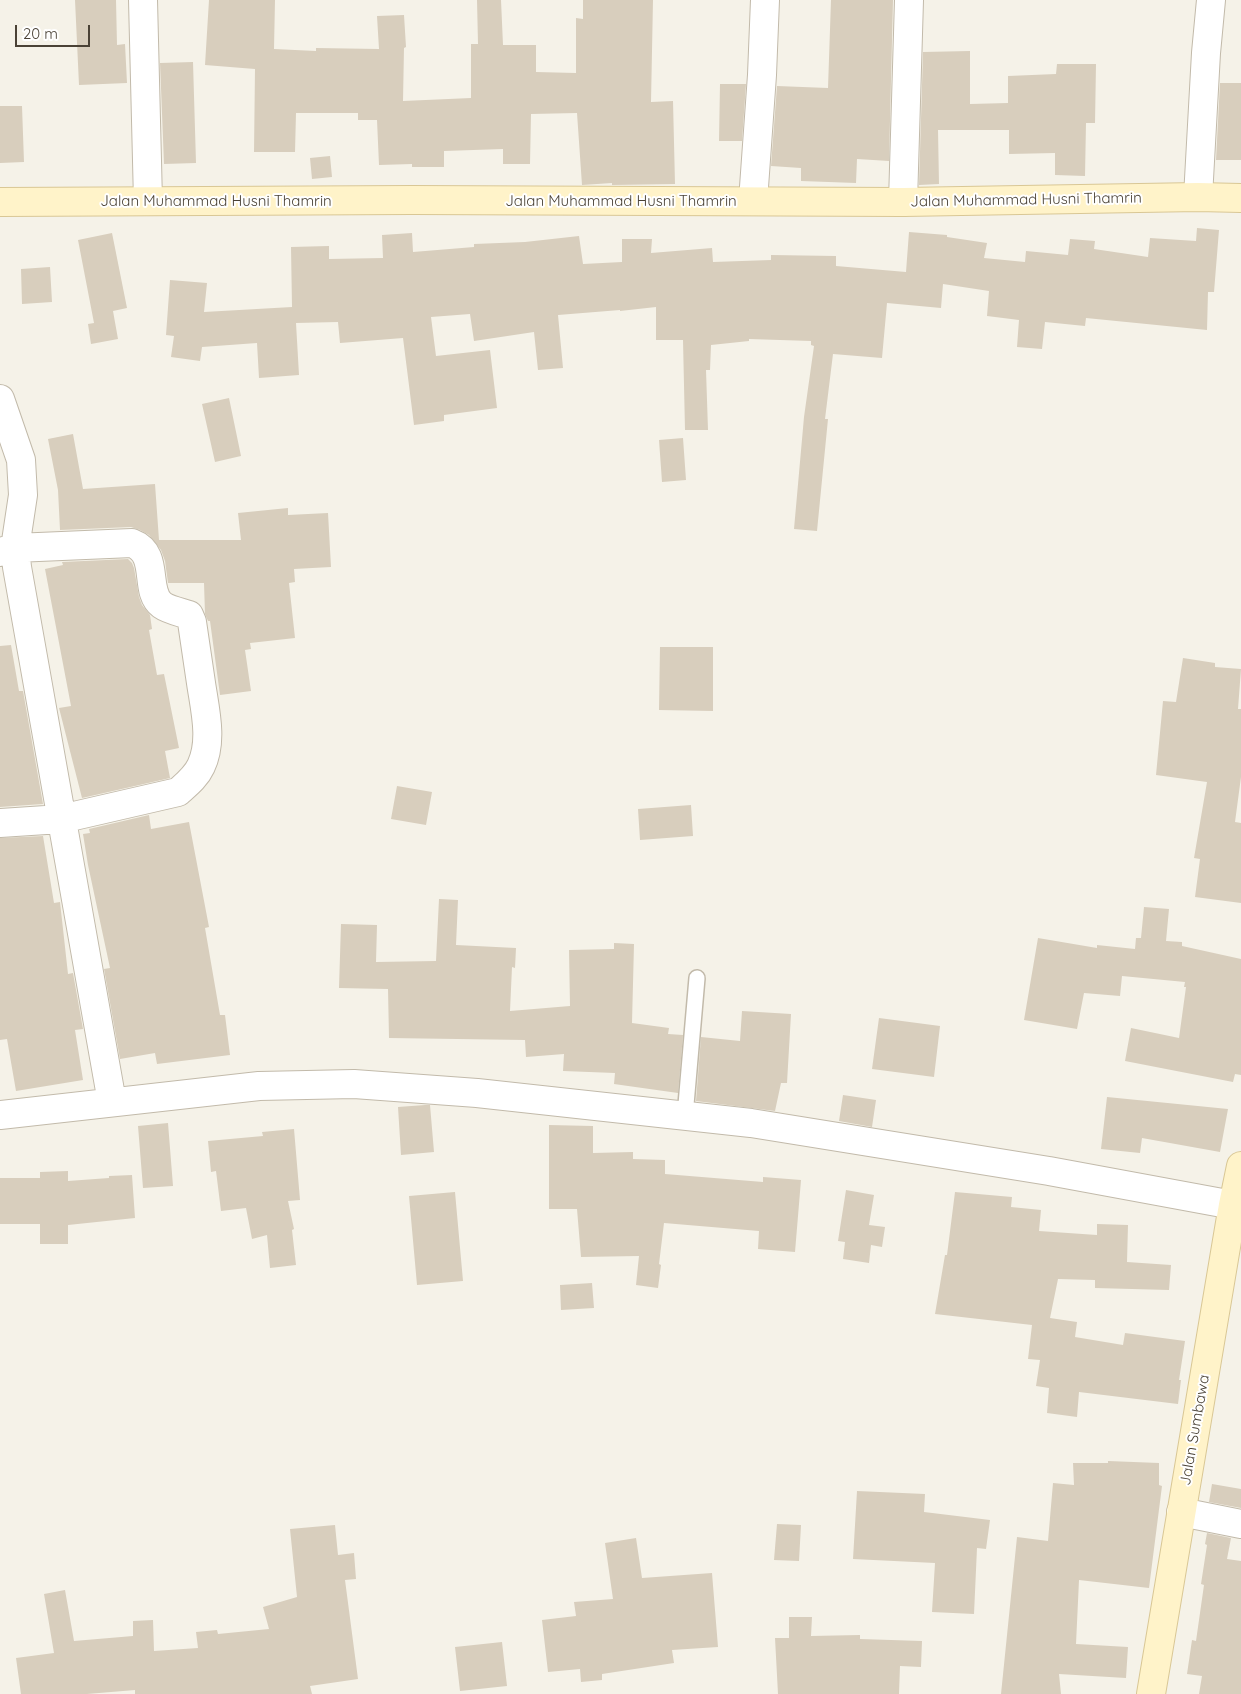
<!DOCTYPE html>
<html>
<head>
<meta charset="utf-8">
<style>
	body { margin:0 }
	#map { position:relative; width:1241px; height:1694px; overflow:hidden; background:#f5f2e8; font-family:Quicksand,sans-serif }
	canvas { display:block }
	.scale { position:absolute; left:15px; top:25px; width:75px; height:22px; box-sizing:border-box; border:2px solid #4a4236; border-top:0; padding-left:6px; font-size:15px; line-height:18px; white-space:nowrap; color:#4a4236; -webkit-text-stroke:4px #fff; paint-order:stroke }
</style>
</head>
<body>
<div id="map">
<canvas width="1241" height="1694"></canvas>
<div class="scale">20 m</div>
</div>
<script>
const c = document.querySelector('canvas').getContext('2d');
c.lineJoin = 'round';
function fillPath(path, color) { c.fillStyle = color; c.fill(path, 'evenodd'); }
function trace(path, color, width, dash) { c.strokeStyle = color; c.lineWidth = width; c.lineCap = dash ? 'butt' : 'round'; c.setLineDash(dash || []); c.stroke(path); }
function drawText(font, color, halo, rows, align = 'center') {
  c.font = font + ' Quicksand,sans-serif'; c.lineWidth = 4; c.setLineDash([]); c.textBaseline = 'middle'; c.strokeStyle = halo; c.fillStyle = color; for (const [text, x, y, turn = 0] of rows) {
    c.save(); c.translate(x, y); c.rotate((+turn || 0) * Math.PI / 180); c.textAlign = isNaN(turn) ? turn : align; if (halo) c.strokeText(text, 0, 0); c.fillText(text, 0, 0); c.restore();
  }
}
fillPath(new Path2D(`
	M 75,0 L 116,0 L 117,45 L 125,44 L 127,83 L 79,85 Z
	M 209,0 L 275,0 L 274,49 L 316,51 L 316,48 L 379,49 L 377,16 L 404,15 L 406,47 L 404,48 L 403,101 L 471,98 L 471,44 L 478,44 L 477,0 L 501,0 L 503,45 L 536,45 L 536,72 L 576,73 L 576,18 L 583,19 L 583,0 L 653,0 L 651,102 L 673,101 L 675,184 L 612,185 L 612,183 L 582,185 L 577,113 L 531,114 L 530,164 L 503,164 L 503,149 L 444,151 L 444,167 L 412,167 L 412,164 L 379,165 L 377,120 L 358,120 L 358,113 L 296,113 L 295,152 L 254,152 L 255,69 L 205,65 Z
	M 831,0 L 893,0 L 889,161 L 857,159 L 856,183 L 801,181 L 801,168 L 771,166 L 777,86 L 828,88 Z
	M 970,51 L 970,104 L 1008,103 L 1008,76 L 1056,74 L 1057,64 L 1096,64 L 1095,123 L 1086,123 L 1085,176 L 1055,175 L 1055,153 L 1009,154 L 1009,130 L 938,130 L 939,184 L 919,185 L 923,52 Z
	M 193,62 L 196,163 L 164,164 L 160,63 Z
	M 1220,83 L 1241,83 L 1241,160 L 1216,160 Z
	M 720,84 L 746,84 L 742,141 L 719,141 Z
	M 0,106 L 22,106 L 24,162 L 0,163 Z
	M 330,156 L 332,177 L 312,179 L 310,158 Z
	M 1197,228 L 1219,230 L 1214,292 L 1208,292 L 1207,330 L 1086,318 L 1085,326 L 1045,322 L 1042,349 L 1017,347 L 1019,320 L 987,316 L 989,291 L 943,284 L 941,308 L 887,303 L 882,358 L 833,354 L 825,419 L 828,419 L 817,531 L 794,529 L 804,417 L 814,346 L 811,345 L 811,341 L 749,339 L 749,341 L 711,345 L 710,370 L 706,370 L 708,430 L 685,430 L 683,340 L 656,340 L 656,307 L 620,311 L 620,310 L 558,315 L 563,368 L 538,370 L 534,332 L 474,341 L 470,314 L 431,317 L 436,356 L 490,350 L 497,408 L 444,415 L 444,421 L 414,425 L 403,338 L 340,343 L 338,322 L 296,323 L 299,375 L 259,378 L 257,343 L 202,347 L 200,361 L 171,357 L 174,336 L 166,335 L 170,280 L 207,283 L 204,312 L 292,307 L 291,247 L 329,246 L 329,259 L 383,258 L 382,235 L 412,233 L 413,252 L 474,247 L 474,244 L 525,242 L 579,236 L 583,264 L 622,262 L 622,239 L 652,239 L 651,253 L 712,248 L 713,262 L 771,260 L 771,255 L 836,256 L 836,266 L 906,272 L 909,232 L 947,235 L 947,237 L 987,243 L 984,258 L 1025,262 L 1026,251 L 1068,255 L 1070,239 L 1095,241 L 1094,249 L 1148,257 L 1150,238 L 1196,241 Z
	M 112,233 L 127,308 L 113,311 L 118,339 L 91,344 L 88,324 L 94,323 L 78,240 Z
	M 50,267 L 52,302 L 22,304 L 21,269 Z
	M 229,398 L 241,456 L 215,462 L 202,404 Z
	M 73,434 L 83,489 L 155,484 L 159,540 L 241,540 L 238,513 L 288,508 L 288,515 L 328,513 L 331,567 L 294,569 L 295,582 L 289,583 L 295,638 L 250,643 L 251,649 L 245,650 L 251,691 L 220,695 L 210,621 L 208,621 L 205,614 L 204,583 L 168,583 L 165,561 L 161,550 L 149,535 L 140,530 L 131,527 L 60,530 L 58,490 L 48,439 Z
	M 683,438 L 686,480 L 662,482 L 659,440 Z
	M 128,559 L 132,563 L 134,568 L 139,597 L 142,605 L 150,615 L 152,629 L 149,630 L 157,675 L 164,674 L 179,748 L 165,751 L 170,778 L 82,798 L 59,708 L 71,706 L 45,569 L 63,565 L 62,562 Z
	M 11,645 L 19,691 L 23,691 L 43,804 L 0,807 L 0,646 Z
	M 660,647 L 713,647 L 713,711 L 659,710 Z
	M 1183,658 L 1215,663 L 1215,667 L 1241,669 L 1238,709 L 1241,709 L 1241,777 L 1235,822 L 1241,823 L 1241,903 L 1195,897 L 1200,859 L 1194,858 L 1207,782 L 1156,775 L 1163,701 L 1176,702 Z
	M 397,786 L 432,792 L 426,825 L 391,819 Z
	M 691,805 L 693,836 L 640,840 L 638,809 Z
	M 149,815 L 151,829 L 189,822 L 209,927 L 205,928 L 220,1015 L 225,1015 L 230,1055 L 157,1064 L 155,1053 L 120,1059 L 104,969 L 110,968 L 88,865 L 83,834 L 90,833 L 89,829 Z
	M 43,836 L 54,903 L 60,902 L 68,974 L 73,973 L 83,1029 L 75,1030 L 83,1080 L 16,1091 L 7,1039 L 0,1040 L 0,838 Z
	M 439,899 L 458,900 L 456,945 L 516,948 L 515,968 L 512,967 L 510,1011 L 570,1006 L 569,950 L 614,949 L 614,943 L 634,944 L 632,1023 L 669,1028 L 668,1034 L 683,1035 L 678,1093 L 614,1084 L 615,1073 L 563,1071 L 564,1054 L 526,1057 L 525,1040 L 389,1038 L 388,989 L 339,988 L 341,924 L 377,925 L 376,962 L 436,961 Z
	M 1144,907 L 1169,909 L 1166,941 L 1182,942 L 1182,946 L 1241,959 L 1241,1075 L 1235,1074 L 1233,1082 L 1125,1061 L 1131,1028 L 1179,1038 L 1186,987 L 1184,987 L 1185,982 L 1122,976 L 1120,996 L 1084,993 L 1077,1029 L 1024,1020 L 1038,938 L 1097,948 L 1097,945 L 1135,949 L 1136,938 L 1141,938 Z
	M 742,1011 L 791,1014 L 787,1083 L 781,1083 L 775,1111 L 696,1101 L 701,1037 L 740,1041 Z
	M 879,1018 L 940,1026 L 934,1077 L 872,1069 Z
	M 843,1095 L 876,1100 L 872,1127 L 839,1121 Z
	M 1107,1097 L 1228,1109 L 1220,1152 L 1142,1138 L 1140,1153 L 1101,1149 Z
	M 425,1105 L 430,1105 L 434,1152 L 401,1155 L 398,1107 Z
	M 168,1123 L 173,1186 L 143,1188 L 138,1126 Z
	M 549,1125 L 593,1126 L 593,1153 L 633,1152 L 633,1159 L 665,1160 L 665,1174 L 763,1182 L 763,1177 L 801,1180 L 795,1252 L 758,1249 L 759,1231 L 664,1223 L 659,1264 L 661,1265 L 658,1288 L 636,1285 L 639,1256 L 581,1257 L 577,1209 L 549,1209 Z
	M 294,1129 L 300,1200 L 288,1201 L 294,1229 L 292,1230 L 296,1265 L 270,1268 L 267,1235 L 252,1239 L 246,1208 L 221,1211 L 216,1171 L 211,1172 L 208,1141 L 263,1136 L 262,1132 Z
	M 68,1171 L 68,1181 L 109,1178 L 109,1176 L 132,1175 L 135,1218 L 68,1225 L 68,1244 L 40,1244 L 40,1224 L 0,1224 L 0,1178 L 40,1178 L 40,1172 Z
	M 846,1190 L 874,1195 L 869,1225 L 885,1227 L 882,1247 L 871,1245 L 869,1263 L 843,1259 L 845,1242 L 838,1241 Z
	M 455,1192 L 463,1281 L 417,1285 L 409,1196 Z
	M 955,1192 L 1012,1197 L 1011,1207 L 1041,1210 L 1039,1231 L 1097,1235 L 1097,1224 L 1128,1225 L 1127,1262 L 1171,1265 L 1169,1290 L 1095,1288 L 1095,1280 L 1058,1279 L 1050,1318 L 1077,1322 L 1075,1337 L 1123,1345 L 1125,1333 L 1185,1341 L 1179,1380 L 1181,1380 L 1178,1404 L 1079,1392 L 1077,1417 L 1047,1413 L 1049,1388 L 1036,1386 L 1040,1360 L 1028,1359 L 1032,1325 L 935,1314 L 945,1255 L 947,1255 Z
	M 592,1283 L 594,1308 L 561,1310 L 560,1285 Z
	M 1108,1461 L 1159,1463 L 1159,1485 L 1162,1486 L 1149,1588 L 1079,1580 L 1076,1644 L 1128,1647 L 1126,1678 L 1059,1674 L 1061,1694 L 1001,1694 L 1017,1537 L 1048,1541 L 1053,1483 L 1074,1485 L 1073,1463 L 1108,1463 Z
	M 1212,1484 L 1241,1489 L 1241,1508 L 1209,1502 Z
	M 857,1491 L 925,1494 L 924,1512 L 990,1520 L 986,1549 L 977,1548 L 974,1614 L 932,1612 L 935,1563 L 853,1559 Z
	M 777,1524 L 801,1525 L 799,1561 L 774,1560 Z
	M 335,1525 L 338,1555 L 354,1553 L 356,1579 L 345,1580 L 358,1679 L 310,1686 L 312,1694 L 135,1694 L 135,1690 L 87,1694 L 21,1694 L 16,1658 L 54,1653 L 44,1594 L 65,1590 L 74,1641 L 133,1636 L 133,1621 L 153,1620 L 154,1651 L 198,1648 L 196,1632 L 217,1630 L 218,1634 L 269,1629 L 263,1607 L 297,1597 L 290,1529 Z
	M 1207,1533 L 1231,1538 L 1227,1559 L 1241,1561 L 1241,1694 L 1199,1694 L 1202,1676 L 1187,1674 L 1192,1640 L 1196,1641 L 1204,1585 L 1201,1584 L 1207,1545 L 1205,1544 Z
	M 636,1538 L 642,1578 L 712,1573 L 718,1647 L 672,1650 L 674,1663 L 602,1674 L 602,1680 L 581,1682 L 580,1669 L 548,1672 L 542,1620 L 576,1616 L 574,1602 L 613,1599 L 605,1543 Z
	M 789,1617 L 812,1617 L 811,1636 L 860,1635 L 860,1639 L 922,1641 L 921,1667 L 900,1666 L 899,1694 L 778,1694 L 775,1638 L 789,1638 Z
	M 502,1642 L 507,1686 L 460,1691 L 455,1647 Z`), '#d8cebd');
const lane = new Path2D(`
	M 685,1116 L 697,978`);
const street = new Path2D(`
	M 143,0 L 148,201
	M 1198,197 L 1206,53 L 1211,0
	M 753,201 L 762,75 L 765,0
	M 903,202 L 909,0
	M 0,399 L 21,460 L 23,495 L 15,548 L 17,567 L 112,1102
	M 0,552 L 15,548 L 132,543 C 161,554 143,591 162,605 C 169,610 180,612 189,615 L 192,622 C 195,642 198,663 201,683 C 205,710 213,741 201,766 C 196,777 187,784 178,792 L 61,819 L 0,823
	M 0,1115 L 259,1086 L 354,1084 L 477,1093 L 751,1123 L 1049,1171 L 1233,1205
	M 1181,1512 L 1241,1524`);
const secondary = new Path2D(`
	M 0,202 L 412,200 L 903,202 L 1198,197 L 1241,198
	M 1151,1694 L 1233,1205 L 1241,1166`);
trace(lane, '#c2baaa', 18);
trace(street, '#c2baaa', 30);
trace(secondary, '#d9c795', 30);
trace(lane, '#fff', 15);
trace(street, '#fff', 28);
trace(secondary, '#fff3c9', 28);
drawText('15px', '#4a4236', '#fff', [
	["Jalan Muhammad Husni Thamrin",1026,200,-1],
	["Jalan Muhammad Husni Thamrin",216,201],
	["Jalan Muhammad Husni Thamrin",621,201],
	["Jalan Sumbawa",1195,1430,-80]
]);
</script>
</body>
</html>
